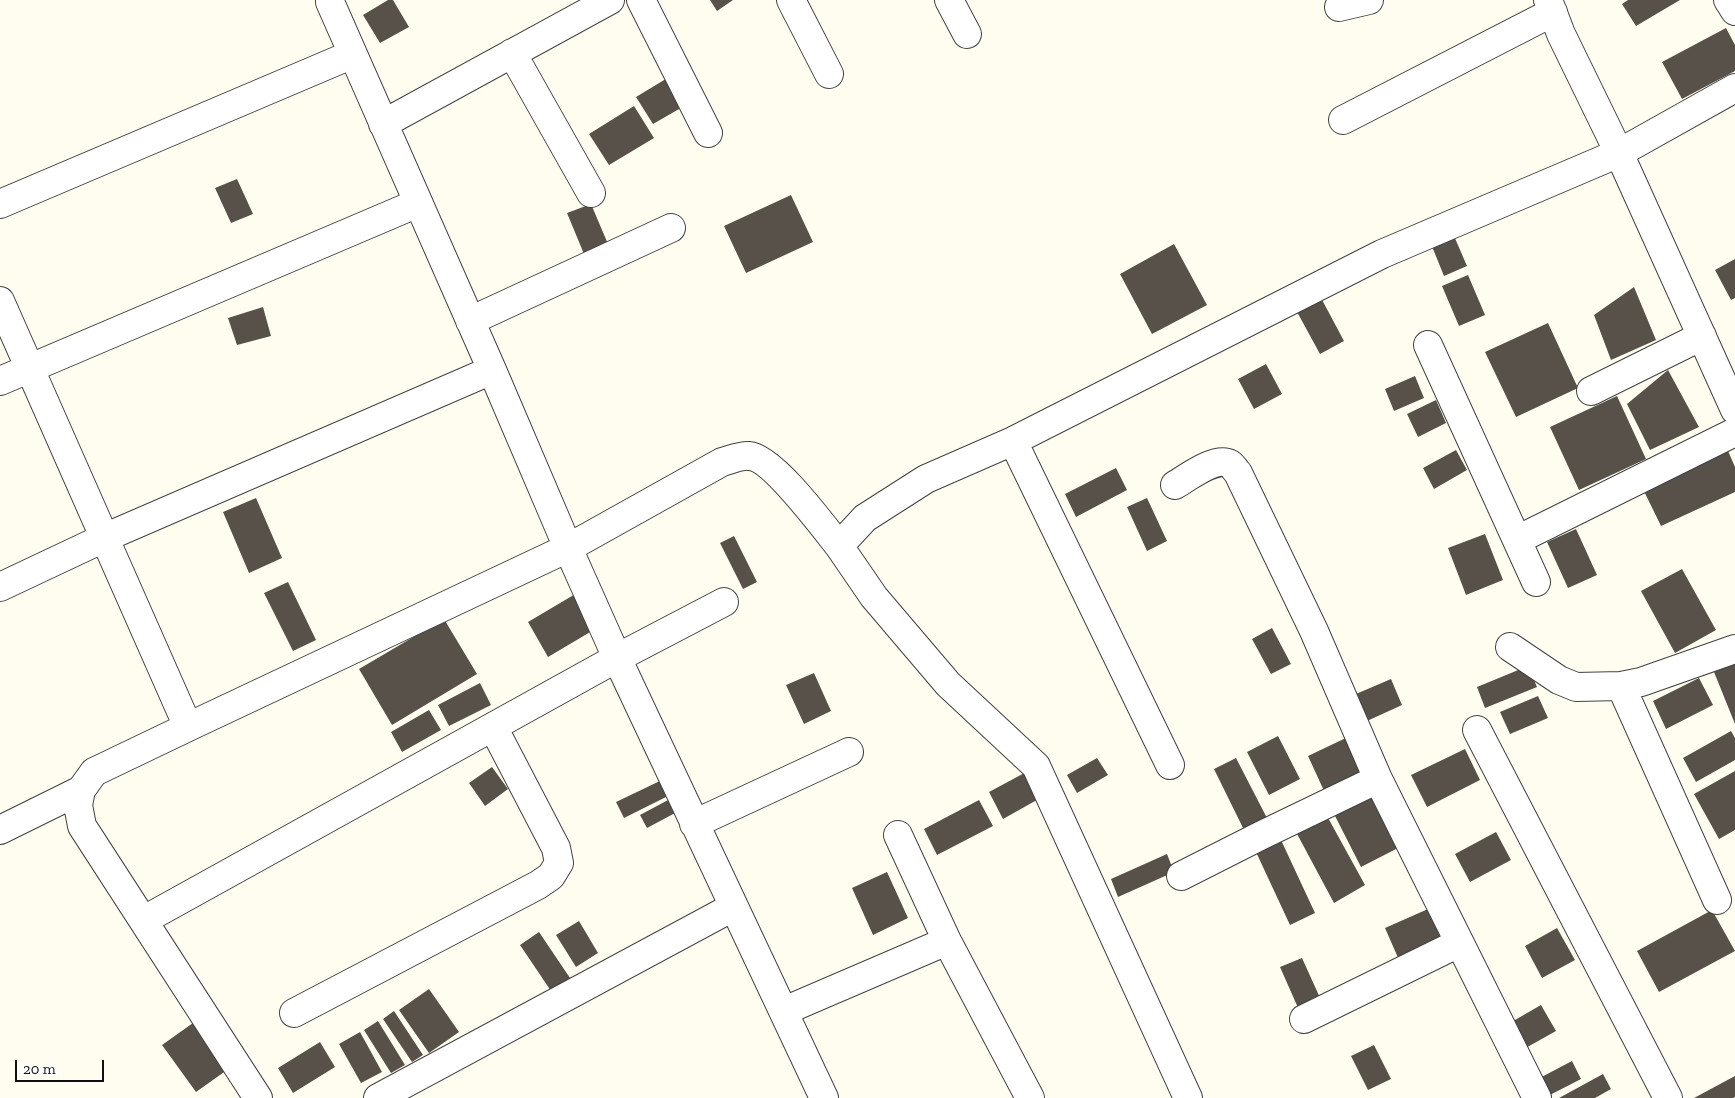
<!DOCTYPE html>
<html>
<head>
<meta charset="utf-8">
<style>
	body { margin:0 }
	#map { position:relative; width:1735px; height:1098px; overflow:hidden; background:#fffdf0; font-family:"Zilla Slab",serif }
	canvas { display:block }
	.scale { position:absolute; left:15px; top:1060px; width:89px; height:22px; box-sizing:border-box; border:2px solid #0f0f0f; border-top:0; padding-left:6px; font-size:15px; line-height:18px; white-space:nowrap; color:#0f0f0f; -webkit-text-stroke:4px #fff; paint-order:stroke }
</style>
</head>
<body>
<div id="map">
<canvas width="1735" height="1098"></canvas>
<div class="scale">20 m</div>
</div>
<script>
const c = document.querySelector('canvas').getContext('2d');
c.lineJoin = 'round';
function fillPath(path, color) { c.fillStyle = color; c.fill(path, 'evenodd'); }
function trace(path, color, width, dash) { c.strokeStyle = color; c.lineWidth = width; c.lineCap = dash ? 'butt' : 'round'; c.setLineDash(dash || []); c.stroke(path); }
fillPath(new Path2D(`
	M 388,0 L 393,0 L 409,27 L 380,43 L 363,15 Z
	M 710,0 L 733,0 L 717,11 Z
	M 1628,0 L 1680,0 L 1636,26 L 1622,4 Z
	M 1726,28 L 1735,45 L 1735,71 L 1682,99 L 1662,62 Z
	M 669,77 L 686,105 L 653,124 L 636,97 Z
	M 634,106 L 654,138 L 609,165 L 589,134 Z
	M 237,179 L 253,214 L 231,223 L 215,188 Z
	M 791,195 L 813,242 L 746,273 L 724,226 Z
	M 591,204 L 608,244 L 584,254 L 567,213 Z
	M 1451,229 L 1467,266 L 1444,276 L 1429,239 Z
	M 1174,244 L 1207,305 L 1152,334 L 1120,274 Z
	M 1735,259 L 1735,298 L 1731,300 L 1715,270 Z
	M 1468,275 L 1485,315 L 1459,326 L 1442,286 Z
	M 1634,287 L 1656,340 L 1611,360 L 1594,315 Z
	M 1320,296 L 1344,341 L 1320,354 L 1296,310 Z
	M 263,307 L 271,336 L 237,345 L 228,318 Z
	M 1548,323 L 1578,388 L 1516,417 L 1485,352 Z
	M 1266,364 L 1282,394 L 1254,409 L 1238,379 Z
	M 1668,370 L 1699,427 L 1650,450 L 1627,404 Z
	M 1415,376 L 1424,398 L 1394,411 L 1385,389 Z
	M 1617,396 L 1646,459 L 1579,490 L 1550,427 Z
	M 1436,400 L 1446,423 L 1418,437 L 1407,414 Z
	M 1725,444 L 1735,467 L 1735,492 L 1661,526 L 1640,483 Z
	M 1456,450 L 1467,470 L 1434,489 L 1423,468 Z
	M 1116,468 L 1127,490 L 1076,517 L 1065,494 Z
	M 256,498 L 282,558 L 249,573 L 223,512 Z
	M 1147,498 L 1167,541 L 1147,551 L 1127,507 Z
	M 1576,529 L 1597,575 L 1568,588 L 1547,542 Z
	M 1485,534 L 1503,580 L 1466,595 L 1448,548 Z
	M 734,536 L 757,582 L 743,589 L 720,543 Z
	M 1682,569 L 1716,630 L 1675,653 L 1641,591 Z
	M 288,582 L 316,640 L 293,651 L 264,593 Z
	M 577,593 L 597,628 L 548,657 L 528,622 Z
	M 444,619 L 477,674 L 392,725 L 359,669 Z
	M 1272,628 L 1291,664 L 1271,674 L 1252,639 Z
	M 1735,663 L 1735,724 L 1714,672 Z
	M 1528,666 L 1537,687 L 1485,708 L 1477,687 Z
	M 814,673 L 831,711 L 804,724 L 786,685 Z
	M 1699,678 L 1713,705 L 1666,729 L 1653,701 Z
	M 1391,679 L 1402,705 L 1367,721 L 1356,694 Z
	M 480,683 L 491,705 L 449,726 L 438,705 Z
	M 1538,696 L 1548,718 L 1510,734 L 1500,712 Z
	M 429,710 L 441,730 L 402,752 L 391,732 Z
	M 1731,731 L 1735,738 L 1735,760 L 1696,782 L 1683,758 Z
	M 1278,736 L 1300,779 L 1269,795 L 1247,752 Z
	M 1350,736 L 1367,774 L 1325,793 L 1308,756 Z
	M 1465,749 L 1480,780 L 1427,807 L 1411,775 Z
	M 1097,758 L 1108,775 L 1077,793 L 1067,775 Z
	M 1236,758 L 1268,820 L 1245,832 L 1214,769 Z
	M 492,767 L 508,789 L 485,806 L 469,783 Z
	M 1030,770 L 1044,796 L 1003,819 L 989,792 Z
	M 1735,771 L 1735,830 L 1719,839 L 1694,794 Z
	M 662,780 L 670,795 L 624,818 L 616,802 Z
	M 1371,794 L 1398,848 L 1361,867 L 1334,814 Z
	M 670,799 L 677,812 L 647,828 L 640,815 Z
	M 979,800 L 993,826 L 937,855 L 924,829 Z
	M 1327,816 L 1365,885 L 1334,903 L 1296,832 Z
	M 1496,832 L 1511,860 L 1470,882 L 1455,854 Z
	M 1281,840 L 1315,913 L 1290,925 L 1256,852 Z
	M 1167,854 L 1174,872 L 1118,897 L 1111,879 Z
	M 887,872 L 908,918 L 873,935 L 852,888 Z
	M 1428,909 L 1442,941 L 1399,960 L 1385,928 Z
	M 1712,910 L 1735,951 L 1659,992 L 1637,951 Z
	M 579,921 L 598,953 L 576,967 L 556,935 Z
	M 1557,928 L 1575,960 L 1542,978 L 1525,946 Z
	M 539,932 L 570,978 L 551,991 L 520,945 Z
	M 1302,958 L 1321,1000 L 1299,1010 L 1280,967 Z
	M 429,989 L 459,1032 L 429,1053 L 399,1010 Z
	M 1541,1005 L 1556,1031 L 1522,1050 L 1508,1024 Z
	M 394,1011 L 423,1055 L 412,1062 L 383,1019 Z
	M 200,1018 L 234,1065 L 196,1092 L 162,1045 Z
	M 378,1021 L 405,1065 L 391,1073 L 364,1030 Z
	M 360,1032 L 382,1072 L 361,1083 L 339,1044 Z
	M 320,1042 L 335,1067 L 293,1093 L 278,1068 Z
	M 1374,1045 L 1391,1079 L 1368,1090 L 1351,1056 Z
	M 1572,1061 L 1581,1079 L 1544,1098 L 1534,1081 Z
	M 1603,1074 L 1611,1089 L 1595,1098 L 1559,1098 Z
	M 1735,1076 L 1735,1097 L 1733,1098 L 1694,1098 Z`), '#58514a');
const minor = new Path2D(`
	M 641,0 L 708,133
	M 791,0 L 829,74
	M 949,0 L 967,34
	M 1548,0 L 1561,34 L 1619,153 L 1735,410
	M 1728,0 L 1735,11
	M 1339,7 L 1369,0
	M 512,53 L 591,193
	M 1343,120 L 1553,12
	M 383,124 L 610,0
	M 0,204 L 353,54
	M 0,301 L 188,727 L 568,548 L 722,462 C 730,460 741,455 749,456 C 772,457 823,526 839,546
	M 470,321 L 671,228
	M 1428,345 L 1536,582
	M 0,381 L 418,203
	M 1591,391 L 1702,336
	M 1013,441 L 1170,765
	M 1175,485 C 1187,478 1216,456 1230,464 C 1233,466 1236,471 1238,473 L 1314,631 L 1378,779 L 1537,1098
	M 1517,540 L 1735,432
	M 0,587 L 104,538 L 492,370
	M 724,602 L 617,658 L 824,1098
	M 1510,647 L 1559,680 L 1576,687 L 1621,686 L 1641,682 L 1735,649
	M 1621,686 L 1717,900
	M 188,727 L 94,772 L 81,790 L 78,805 L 82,826 L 258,1098
	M 1477,730 L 1668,1098
	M 694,824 L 849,752
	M 0,830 L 81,790
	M 898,835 L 947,941 L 1030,1098
	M 1181,876 L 1262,835 L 1378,779
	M 144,920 L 617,658 L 568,548 L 492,370 L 330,2
	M 784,1011 L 947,941
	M 294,1013 L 538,885 L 551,876 L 559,863 L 556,848 L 493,727
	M 1304,1019 L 1459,943
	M 378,1098 L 733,907
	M 1188,1098 L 1036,766 L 948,684 L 874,597 L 839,546 L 865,518 L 926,479 L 1013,441 L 1382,254 L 1619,153 L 1735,88`);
trace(minor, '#424242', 30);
trace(minor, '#fff', 28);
</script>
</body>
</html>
